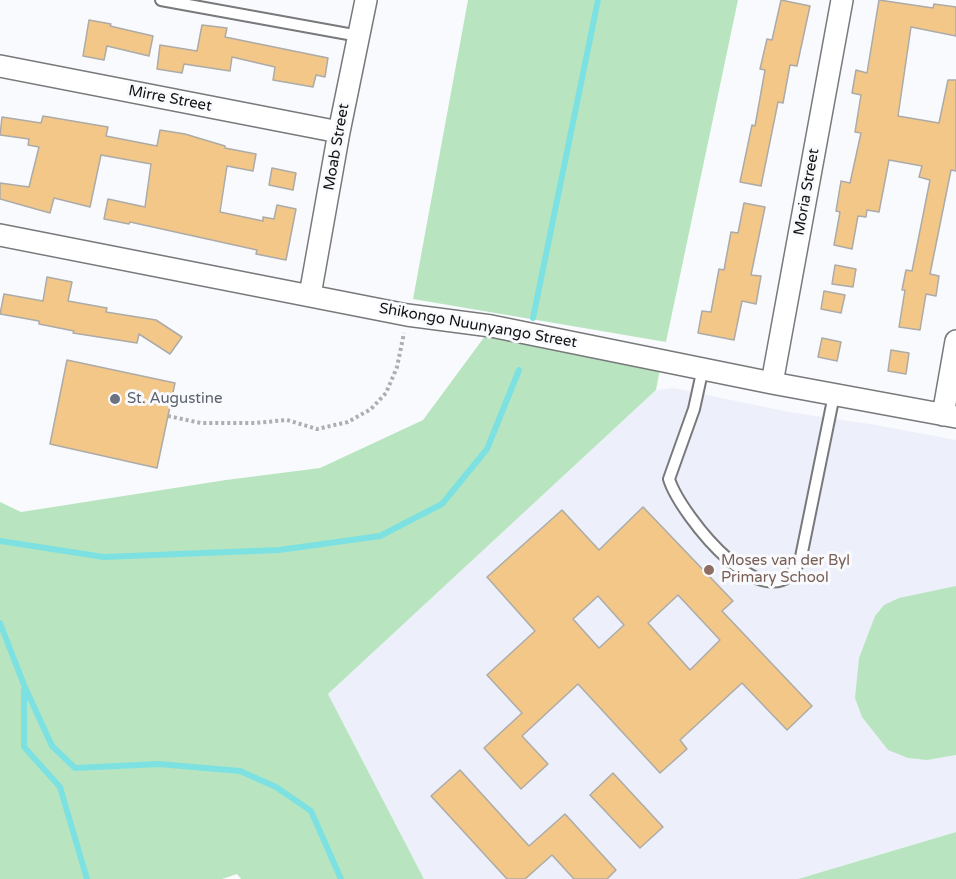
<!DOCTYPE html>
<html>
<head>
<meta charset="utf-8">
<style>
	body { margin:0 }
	canvas { display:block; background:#f9fafd }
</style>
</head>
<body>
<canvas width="956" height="879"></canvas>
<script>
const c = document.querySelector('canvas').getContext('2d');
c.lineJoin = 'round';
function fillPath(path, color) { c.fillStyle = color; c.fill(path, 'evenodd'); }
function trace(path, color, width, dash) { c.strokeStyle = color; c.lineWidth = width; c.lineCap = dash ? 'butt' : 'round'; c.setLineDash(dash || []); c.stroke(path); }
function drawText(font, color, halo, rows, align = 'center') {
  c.font = font + ' "Varela Round",sans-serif'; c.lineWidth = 6; c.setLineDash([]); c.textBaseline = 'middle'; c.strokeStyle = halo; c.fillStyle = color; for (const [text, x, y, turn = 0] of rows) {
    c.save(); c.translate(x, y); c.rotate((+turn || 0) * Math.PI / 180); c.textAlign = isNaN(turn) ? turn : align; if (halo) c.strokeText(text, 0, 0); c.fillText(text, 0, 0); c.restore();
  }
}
fillPath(new Path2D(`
	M 674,388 L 789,412 L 876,425 L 956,440 L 956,832 L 798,879 L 424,879 L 328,694 L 656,390 Z`), '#edf0fa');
fillPath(new Path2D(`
	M 468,0 L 738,0 L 666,342 L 413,299 Z
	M 491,328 L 662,358 L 656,390 L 328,694 L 424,879 L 241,879 L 237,874 L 222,879 L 0,879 L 0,502 L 21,512 L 226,480 L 320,468 L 423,420 Z
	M 956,586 L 956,755 L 927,760 L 908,758 L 888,750 L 862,717 L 855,698 L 859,658 L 875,616 L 884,605 L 899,598 Z
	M 956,832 L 956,879 L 798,879 Z`), '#b8e5c0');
trace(new Path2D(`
	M 533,318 L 598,0
	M 0,541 L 104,557 L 279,550 L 380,536 L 442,504 L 487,449 L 519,370
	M 0,623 L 24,685 L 52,746 L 75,768 L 159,764 L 240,771 L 276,787 L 311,811 L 341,879
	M 24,690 L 24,747 L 60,787 L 87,879`), '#7de1e2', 6);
const building = new Path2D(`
	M 781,0 L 810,6 L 797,66 L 790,65 L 783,103 L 778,102 L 761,186 L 740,182 L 752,125 L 755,126 L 765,70 L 760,69 L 767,39 L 772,40 Z
	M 879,0 L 933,8 L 934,4 L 956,7 L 956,36 L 911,27 L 898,116 L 939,123 L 948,80 L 956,80 L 956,171 L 951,170 L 930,274 L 939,276 L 936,296 L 926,294 L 920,330 L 899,327 L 905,290 L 902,290 L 906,270 L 912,271 L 930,180 L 919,177 L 922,166 L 889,160 L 879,212 L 867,210 L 866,217 L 858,216 L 852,249 L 834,245 L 840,212 L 836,211 L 841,181 L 850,183 L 861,133 L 855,132 L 861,95 L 852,93 L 856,70 L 867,73 Z
	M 89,20 L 111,24 L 110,26 L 153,36 L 149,56 L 107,46 L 104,60 L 83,56 Z
	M 202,25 L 227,28 L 225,37 L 328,58 L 325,77 L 316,75 L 313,87 L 273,80 L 275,67 L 232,57 L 230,71 L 184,64 L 182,73 L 157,69 L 160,45 L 197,51 Z
	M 43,116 L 108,127 L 106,136 L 157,146 L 160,130 L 185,134 L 225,146 L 225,148 L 256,154 L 253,171 L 227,166 L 220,212 L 263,221 L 263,217 L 274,219 L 277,205 L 296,209 L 286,260 L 256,254 L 257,250 L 130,222 L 129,224 L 104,219 L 108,199 L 145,207 L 151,164 L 101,155 L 90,207 L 54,198 L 50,213 L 0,199 L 0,183 L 29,187 L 39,147 L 28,145 L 29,139 L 0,135 L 2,117 L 41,123 Z
	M 272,168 L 296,173 L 293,190 L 269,185 Z
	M 744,203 L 765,207 L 751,275 L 761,276 L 756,304 L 742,301 L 734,340 L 698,333 L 702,311 L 711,312 L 719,269 L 724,270 L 731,232 L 738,233 Z
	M 835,265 L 856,269 L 853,287 L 832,284 Z
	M 47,277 L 72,282 L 68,301 L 107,308 L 106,312 L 156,320 L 182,337 L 170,354 L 139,334 L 137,343 L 73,333 L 74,331 L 39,324 L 39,321 L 0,314 L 4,294 L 43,301 Z
	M 824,291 L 845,295 L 841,313 L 821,309 Z
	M 822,338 L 841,342 L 837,361 L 818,357 Z
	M 891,350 L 909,353 L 906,374 L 888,371 Z
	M 67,360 L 175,383 L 157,468 L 50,444 Z
	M 643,507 L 733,601 L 722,611 L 812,706 L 787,730 L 742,683 L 680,740 L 687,749 L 660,773 L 578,684 L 522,736 L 548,764 L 521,789 L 484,748 L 522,713 L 487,675 L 535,631 L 487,577 L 562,510 L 599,550 ZM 678,595 L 720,640 L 690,670 L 648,623 ZM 598,596 L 624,625 L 599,648 L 573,619 Z
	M 460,770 L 529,846 L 565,814 L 616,870 L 607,879 L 574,879 L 552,855 L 525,879 L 507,879 L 431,796 Z
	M 613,773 L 663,827 L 640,848 L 590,795 Z`);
fillPath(building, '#f3c788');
trace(building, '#acaba8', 1.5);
const lane = new Path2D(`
	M 161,0 L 359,36
	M 703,368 L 694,409 L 669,479 C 680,515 773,632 801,557 L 834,395`);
const street = new Path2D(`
	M 0,66 L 339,132
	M 0,235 L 407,315 L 491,326 L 772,383 L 956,417
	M 310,295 L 339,132 L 366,0
	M 772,383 L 842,0
	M 943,415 L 956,341`);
trace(lane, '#78797b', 14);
trace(street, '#78797b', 24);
trace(new Path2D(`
	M 168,416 L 201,423 L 255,423 L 287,420 L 317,429 L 348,422 L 371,409 L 386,393 L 397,367 L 404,333`), '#aeaeb1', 4, [3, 3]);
trace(lane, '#fff', 10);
trace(street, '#fff', 21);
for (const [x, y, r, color] of [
	[115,399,6,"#6b7280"],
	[709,570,6,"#8d6e63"]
]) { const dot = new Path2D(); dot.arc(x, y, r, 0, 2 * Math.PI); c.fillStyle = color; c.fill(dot); trace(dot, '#f9fafd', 2); }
drawText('15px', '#121213', '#f9fafd', [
	["Mirre Street",170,99,11],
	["Moab Street",337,147,-80],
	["Moria Street",807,192,-80],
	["Shikongo Nuunyango Street",478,326,10]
]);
drawText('15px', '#5b616d', '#f9fafd', [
	["St. Augustine",127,399]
], 'left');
drawText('15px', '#785e54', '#f9fafd', [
	["Moses van der Byl",721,561],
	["Primary School",721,578]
], 'left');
</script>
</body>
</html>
